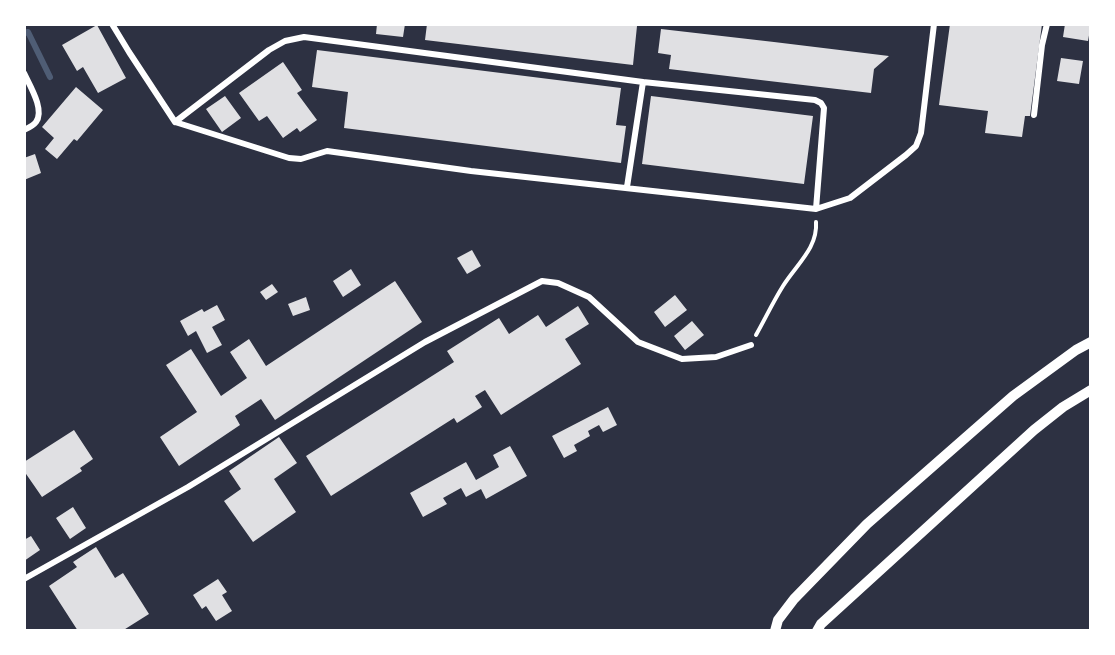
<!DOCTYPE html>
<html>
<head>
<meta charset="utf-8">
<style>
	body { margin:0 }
	#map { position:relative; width:1115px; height:655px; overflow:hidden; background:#2d3142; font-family:"Noto Sans",sans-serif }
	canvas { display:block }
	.frame { position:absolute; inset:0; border:26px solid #fff; pointer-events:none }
</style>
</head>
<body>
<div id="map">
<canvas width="1115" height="655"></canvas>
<div class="frame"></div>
</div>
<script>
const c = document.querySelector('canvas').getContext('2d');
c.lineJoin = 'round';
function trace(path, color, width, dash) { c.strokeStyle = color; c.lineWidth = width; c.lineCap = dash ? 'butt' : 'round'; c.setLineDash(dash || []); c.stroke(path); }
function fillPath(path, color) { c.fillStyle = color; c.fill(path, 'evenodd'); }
trace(new Path2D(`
	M 24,33 L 28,32 L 50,77`), '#4f5d75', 6);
fillPath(new Path2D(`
	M 377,24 L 405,24 L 403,37 L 376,34 Z
	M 427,24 L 620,24 L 637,26 L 633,65 L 425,40 Z
	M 950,24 L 1042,24 L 1030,116 L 1025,116 L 1022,137 L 985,133 L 988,111 L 939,105 Z
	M 1065,24 L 1091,24 L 1088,41 L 1063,37 Z
	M 97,25 L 126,78 L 98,93 L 83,67 L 77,71 L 62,45 Z
	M 661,29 L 774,42 L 889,56 L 874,69 L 871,93 L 769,81 L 669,69 L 671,55 L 658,53 Z
	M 317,50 L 621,88 L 616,125 L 626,126 L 621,163 L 344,128 L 348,92 L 312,87 Z
	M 1061,58 L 1083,61 L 1079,84 L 1057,81 Z
	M 283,62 L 302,90 L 297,93 L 317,120 L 300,132 L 297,128 L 283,138 L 267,116 L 259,121 L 239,93 Z
	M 76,87 L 103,110 L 77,141 L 74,139 L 57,159 L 45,149 L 54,138 L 42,127 Z
	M 225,96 L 241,118 L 222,132 L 206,109 Z
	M 651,96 L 813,116 L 804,184 L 642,164 Z
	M 35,154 L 41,173 L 24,180 L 24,158 Z
	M 472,250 L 481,266 L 467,274 L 457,258 Z
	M 351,269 L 361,285 L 343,297 L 333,281 Z
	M 395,281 L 422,322 L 275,420 L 261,399 L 235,416 L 240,425 L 179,466 L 160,437 L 197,412 L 166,365 L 191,349 L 221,396 L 247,378 L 230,352 L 249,339 L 266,366 Z
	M 272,284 L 278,292 L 266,300 L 260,292 Z
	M 675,295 L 687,310 L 665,327 L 654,312 Z
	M 306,297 L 310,310 L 293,316 L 288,304 Z
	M 217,305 L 225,320 L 212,327 L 222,345 L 207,353 L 196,331 L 188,336 L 180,321 L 202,309 L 204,312 Z
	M 578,306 L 589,324 L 565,339 L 581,364 L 501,415 L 485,390 L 475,396 L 482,407 L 457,423 L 454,418 L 331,496 L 306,456 L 454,362 L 447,351 L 499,318 L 509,334 L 538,315 L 546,327 Z
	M 692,321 L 704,335 L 685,350 L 674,336 Z
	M 608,407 L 617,425 L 603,432 L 599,425 L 588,431 L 590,436 L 574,445 L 577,451 L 564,458 L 552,436 Z
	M 74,430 L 93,459 L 80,468 L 82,471 L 42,497 L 24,471 L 24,462 Z
	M 279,437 L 297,463 L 274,479 L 296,512 L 253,542 L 224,501 L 241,489 L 229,471 Z
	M 510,446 L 527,476 L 486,499 L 481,489 L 466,497 L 461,488 L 443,498 L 447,504 L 423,517 L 410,493 L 466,462 L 476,480 L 499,467 L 493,455 Z
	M 73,507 L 86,528 L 70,539 L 56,518 Z
	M 31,536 L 40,550 L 24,561 L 24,540 Z
	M 96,547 L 115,578 L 123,573 L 149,614 L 122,631 L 78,631 L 49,586 L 77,567 L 73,562 Z
	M 218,579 L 227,592 L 222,595 L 232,611 L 216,621 L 206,606 L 202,609 L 193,595 Z`), '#e0e0e3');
trace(new Path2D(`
	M 756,335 C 765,319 773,302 783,286 C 796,265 818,248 816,222`), '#fff', 4);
trace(new Path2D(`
	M 112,24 L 129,52 L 175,122 L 269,50 L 285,41 L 304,37 L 643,82 L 815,100 L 821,103 L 824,108 L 816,209
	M 24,73 C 30,86 45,110 36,122 C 33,126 28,128 24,130
	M 1034,115 L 1042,45 L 1047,24
	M 175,122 L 289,158 L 301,159 L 327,151 L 471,171 L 816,209 L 850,198 L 906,155 L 916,146 L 921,133 L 934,24
	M 627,187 L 643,82
	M 24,579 L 188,487 L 425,342 L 542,281 L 558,283 L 589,297 L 638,342 L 682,359 L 716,357 L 751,345`), '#fff', 6);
trace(new Path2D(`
	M 775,631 L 778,620 L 794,599 L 867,524 L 1013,396 L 1076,350 L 1091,342
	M 817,631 L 821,624 L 1034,430 L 1063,407 L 1091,390`), '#fff', 10);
</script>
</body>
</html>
